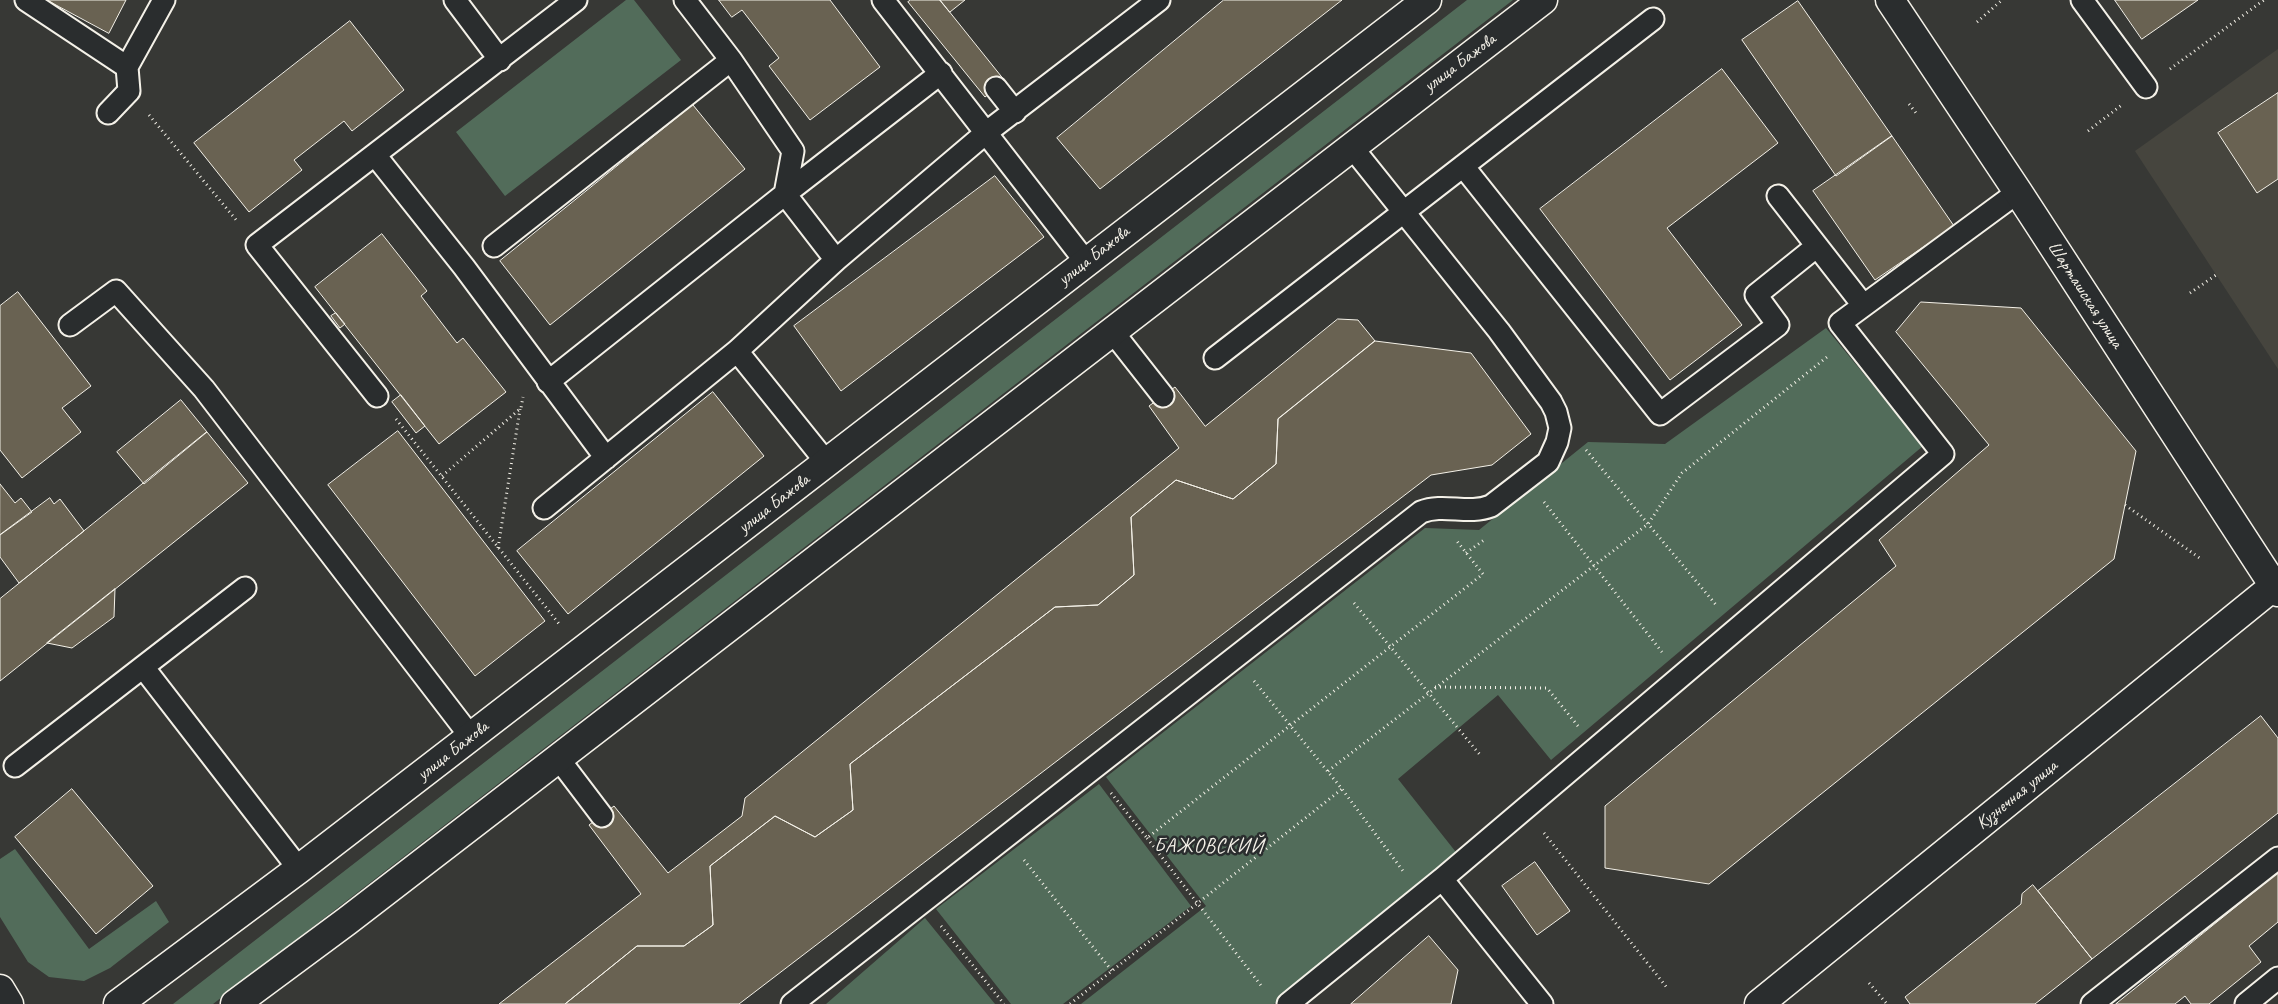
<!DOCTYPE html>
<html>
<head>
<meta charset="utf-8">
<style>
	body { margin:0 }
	canvas { display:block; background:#373835 }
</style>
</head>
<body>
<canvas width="2278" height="1004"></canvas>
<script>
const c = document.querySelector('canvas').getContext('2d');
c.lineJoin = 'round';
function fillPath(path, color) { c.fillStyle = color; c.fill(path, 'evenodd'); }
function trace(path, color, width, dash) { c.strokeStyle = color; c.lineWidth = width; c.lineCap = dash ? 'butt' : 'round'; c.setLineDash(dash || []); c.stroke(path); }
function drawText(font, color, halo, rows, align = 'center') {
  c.font = font + ' Caveat,sans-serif'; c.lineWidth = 5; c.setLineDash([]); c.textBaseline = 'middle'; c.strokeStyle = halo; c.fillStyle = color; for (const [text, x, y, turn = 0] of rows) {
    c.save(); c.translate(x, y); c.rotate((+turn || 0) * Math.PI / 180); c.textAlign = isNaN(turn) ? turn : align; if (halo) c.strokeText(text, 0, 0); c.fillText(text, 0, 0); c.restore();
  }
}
fillPath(new Path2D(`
	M 2278,49 L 2278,369 L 2135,151 Z`), '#46453e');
fillPath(new Path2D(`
	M 626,0 L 634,0 L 681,60 L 505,196 L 456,132 Z
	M 1467,0 L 1513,0 L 213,1004 L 173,1004 Z
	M 1826,328 L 1923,446 L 1551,760 L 1498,695 L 1398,779 L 1459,856 L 1274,1004 L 1081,1004 L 1206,906 L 1106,777 L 1425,528 L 1479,530 L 1588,442 L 1665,444 Z
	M 1099,784 L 1191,906 L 1063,1004 L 1011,1004 L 936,909 Z
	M 15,849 L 89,949 L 156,901 L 169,922 L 110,968 L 84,981 L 49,977 L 28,962 L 0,917 L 0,859 Z
	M 925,918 L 995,1004 L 826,1004 Z`), '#526c5a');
const building = new Path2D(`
	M 47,0 L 126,0 L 109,33 Z
	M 719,0 L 830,0 L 880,67 L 810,120 L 769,66 L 779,58 L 742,10 L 732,17 Z
	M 911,0 L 940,0 L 1005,81 L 985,97 L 908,2 Z
	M 940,0 L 965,0 L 950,12 Z
	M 1224,0 L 1342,0 L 1100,189 L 1057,138 Z
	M 2115,0 L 2198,0 L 2142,39 Z
	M 1798,1 L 1892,136 L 1836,176 L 1742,40 Z
	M 350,21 L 404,90 L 352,131 L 344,121 L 294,160 L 302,170 L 249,212 L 194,143 Z
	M 1722,69 L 1778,143 L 1667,228 L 1742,325 L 1670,380 L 1540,209 Z
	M 2278,93 L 2278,179 L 2257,193 L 2218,133 Z
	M 693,105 L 745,169 L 550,325 L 500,261 Z
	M 1892,136 L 1954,226 L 1875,280 L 1813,191 Z
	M 995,176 L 1044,237 L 841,391 L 794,326 Z
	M 382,234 L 427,291 L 421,296 L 457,343 L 463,338 L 506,392 L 439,444 L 315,287 Z
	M 18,292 L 91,386 L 62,408 L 81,432 L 22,478 L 0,450 L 0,306 Z
	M 1921,302 L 2021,308 L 2136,451 L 2114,559 L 1709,884 L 1605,868 L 1605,806 L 1896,566 L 1879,540 L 1989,445 L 1896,332 Z
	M 336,313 L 345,324 L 340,328 L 331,316 Z
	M 1338,319 L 1358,320 L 1375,341 L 1278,419 L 1276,464 L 1233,499 L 1176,480 L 1131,517 L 1134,575 L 1098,605 L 1055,607 L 850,764 L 853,810 L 815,837 L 775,816 L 710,866 L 713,925 L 684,946 L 637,946 L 565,1004 L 499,1004 L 641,894 L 589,825 L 614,806 L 668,873 L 742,816 L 745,798 L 1179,448 L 1149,406 L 1175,387 L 1205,426 Z
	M 1375,341 L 1471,353 L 1531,434 L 1492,465 L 1431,475 L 739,1004 L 565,1004 L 637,946 L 684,946 L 713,925 L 710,866 L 775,816 L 815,837 L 853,810 L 850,764 L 1055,607 L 1098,605 L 1134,575 L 1131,517 L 1176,480 L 1233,499 L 1276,464 L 1278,419 Z
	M 713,392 L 764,456 L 568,614 L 517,551 Z
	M 401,395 L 425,426 L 416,433 L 392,402 Z
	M 181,400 L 207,432 L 144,484 L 117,452 Z
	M 398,431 L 545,621 L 475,676 L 328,485 Z
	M 207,432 L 248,483 L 0,681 L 0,599 Z
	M 0,484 L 15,503 L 21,498 L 32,512 L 0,535 Z
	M 50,498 L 54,504 L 60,499 L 84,531 L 19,583 L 0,557 L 0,535 Z
	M 115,589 L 114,617 L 72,648 L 47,643 Z
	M 2261,716 L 2278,738 L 2278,813 L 2092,959 L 2038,891 Z
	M 72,789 L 153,886 L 96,934 L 15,837 Z
	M 1535,862 L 1570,911 L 1537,935 L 1502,886 Z
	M 2278,873 L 2278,922 L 2249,946 L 2261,962 L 2209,1004 L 2191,1004 L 2185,996 L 2175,1004 L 2116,1004 Z
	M 2033,885 L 2092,959 L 2035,1004 L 1910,1004 L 1905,997 L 2021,904 L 2022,894 Z
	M 1429,936 L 1458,970 L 1451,1004 L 1351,1004 Z`);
fillPath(building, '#696252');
trace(building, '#f4f1e8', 1);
const lane = new Path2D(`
	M 26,0 L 127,67
	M 455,0 L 500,60
	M 685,0 L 731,60 L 793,151 L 785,194 L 941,73
	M 883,0 L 1086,262
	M 2082,0 L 2146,87
	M 996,88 L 1015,112
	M 108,113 L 129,91 L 127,67 L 164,0
	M 375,155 L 464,267 L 606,458
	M 1463,166 L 1660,414 L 1778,325 L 1756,295 L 1817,246
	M 1778,196 L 1863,305
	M 494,246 L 731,60
	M 70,325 L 116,291 L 204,389 L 471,737
	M 1112,331 L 1163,396
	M 737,351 L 827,463
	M 1215,358 L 1653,19
	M 548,382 L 785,194 L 836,260
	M 377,396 L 257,245 L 576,0
	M 544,508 L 737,351 L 836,260 L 987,132 L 1159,0
	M 143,667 L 299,869
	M 558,758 L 602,816
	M 15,766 L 245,588
	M 1442,879 L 1943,454 L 1840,323 L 2018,192
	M 792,1004 L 1421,512 C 1444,503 1468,515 1491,506 L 1548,462 L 1557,442 L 1560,428 L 1556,412 L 1551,402 L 1499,331 L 1351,146
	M 1288,1004 L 1442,879 L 1542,1004
	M 2092,1004 L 2278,858
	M 2246,1004 L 2278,978`);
const street = new Path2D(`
	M 1890,0 L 2018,192 L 2278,592
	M 235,1004 L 347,921 L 1543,0
	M 1759,1004 L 2274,586`);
const secondary = new Path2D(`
	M 0,989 L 9,1004
	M 118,1004 L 299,869 L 1427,0`);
trace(lane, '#f4f1e8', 25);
trace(street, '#f4f1e8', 31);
trace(secondary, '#f4f1e8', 31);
trace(new Path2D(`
	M 1977,22 L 2002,0
	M 2170,69 L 2264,0
	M 1909,104 L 1916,113
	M 149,115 L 237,221
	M 2088,131 L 2123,104
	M 2190,293 L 2216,275
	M 396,419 L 560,625
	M 1586,450 L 1717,606
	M 442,476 L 521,408 L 523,397
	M 1544,502 L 1662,652
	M 2125,505 L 2201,559
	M 498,548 L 520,409
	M 1466,553 L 1484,540
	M 1354,603 L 1481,756
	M 1254,681 L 1342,789 L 1403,871
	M 1435,687 L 1547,688 L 1578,726
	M 1328,771 L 1648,524 L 1682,473 L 1827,357
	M 1111,793 L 1147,838 L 1483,574 L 1456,540
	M 1544,833 L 1668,989
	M 1147,838 L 1263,988
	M 1024,860 L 1112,971
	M 941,926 L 1004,1004
	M 1869,983 L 1887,1004
	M 1070,1004 L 1342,789`), '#f4f1e8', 3, [1, 4]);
trace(lane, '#2a2d2e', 21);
trace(street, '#2a2d2e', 28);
trace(secondary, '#2a2d2e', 28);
drawText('18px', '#f4f1e8', '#2a2d2e', [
	["улица Бажова",1460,63,-37],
	["улица Бажова",1094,256,-38],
	["Шарташская улица",2085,295,57],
	["улица Бажова",774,504,-38],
	["улица Бажова",453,751,-38],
	["Кузнечная улица",2017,795,-39]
]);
c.letterSpacing = '1px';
drawText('20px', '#f4f1e8', '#2a2d2e', [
	["БАЖОВСКИЙ",1209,847]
]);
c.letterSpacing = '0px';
</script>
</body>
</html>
